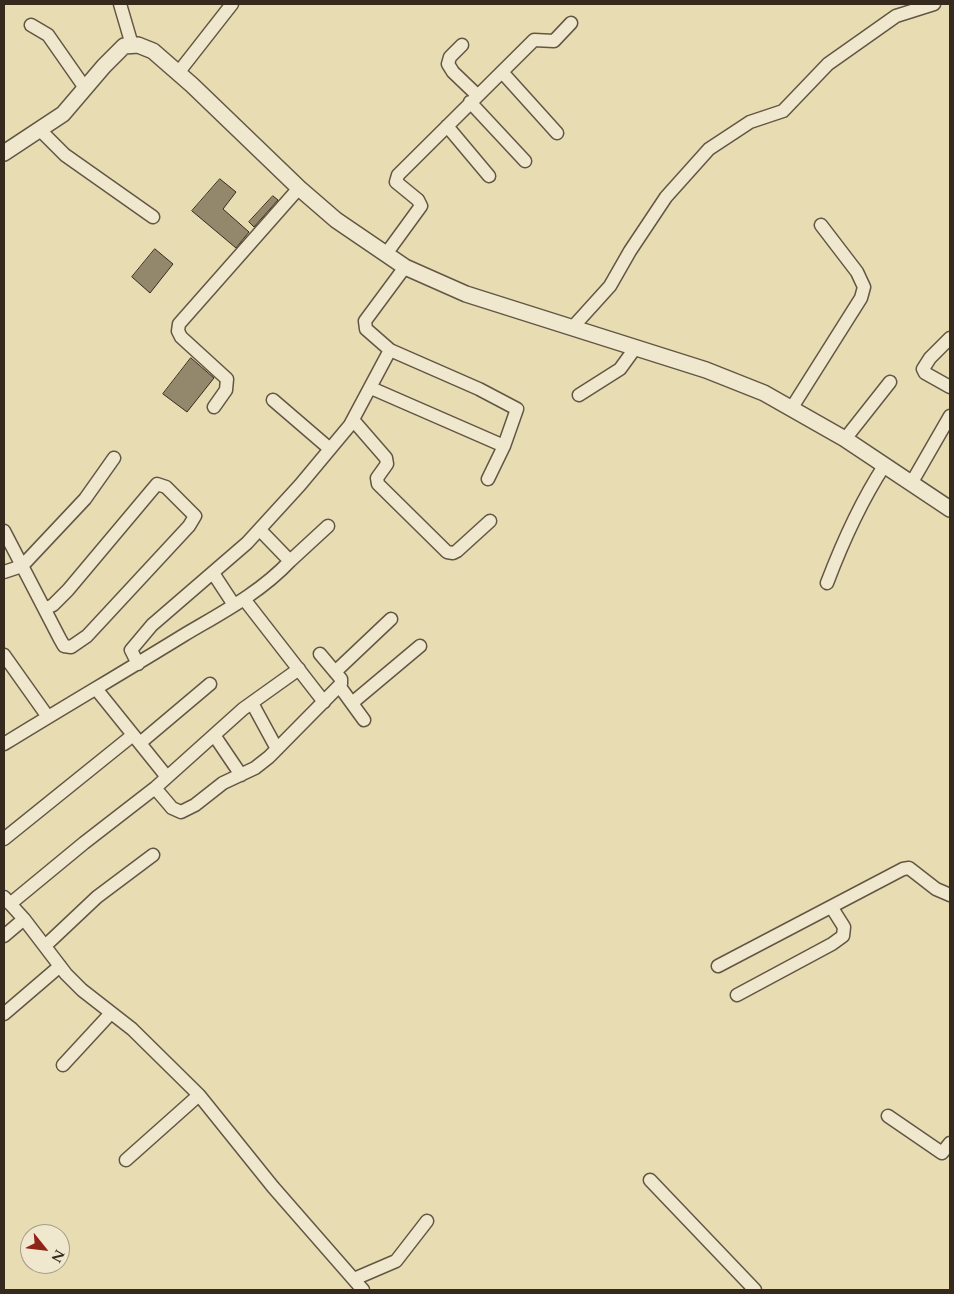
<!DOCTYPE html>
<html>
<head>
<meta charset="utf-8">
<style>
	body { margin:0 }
	#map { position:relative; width:954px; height:1294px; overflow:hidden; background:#e8dcb3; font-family:Cardo,serif }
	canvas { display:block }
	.frame { position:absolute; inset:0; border:5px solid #362a1f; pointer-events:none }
	.north { position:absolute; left:20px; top:1224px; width:50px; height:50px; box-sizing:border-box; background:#f0e8ce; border:1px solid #a69c88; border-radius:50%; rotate:119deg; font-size:14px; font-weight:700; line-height:20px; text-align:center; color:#362a1f }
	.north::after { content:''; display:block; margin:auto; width:18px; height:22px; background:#8f2418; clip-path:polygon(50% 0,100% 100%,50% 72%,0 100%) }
</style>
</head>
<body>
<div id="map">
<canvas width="954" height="1294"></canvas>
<div class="frame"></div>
<div class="north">N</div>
</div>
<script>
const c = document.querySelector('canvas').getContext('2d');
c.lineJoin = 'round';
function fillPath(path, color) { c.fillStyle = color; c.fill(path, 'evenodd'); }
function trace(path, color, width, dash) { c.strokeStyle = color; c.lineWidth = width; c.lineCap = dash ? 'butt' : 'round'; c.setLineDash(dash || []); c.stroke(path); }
const building = new Path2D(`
	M 220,179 L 236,192 L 223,209 L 249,232 L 236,248 L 192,211 Z
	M 273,196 L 278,200 L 254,227 L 249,222 Z
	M 155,249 L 173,264 L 150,293 L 132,277 Z
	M 191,358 L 214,378 L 187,412 L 163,394 Z`);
fillPath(building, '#93876c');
trace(building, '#362a1f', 1);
const minor = new Path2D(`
	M 120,4 L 132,45
	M 31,25 L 48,35 L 85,88
	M 462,45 L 450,57 L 448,64 L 453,72 L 477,95
	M 502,72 L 557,133
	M 178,73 L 232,4
	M 470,102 L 525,161
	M 447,126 L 489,176
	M 39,129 L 65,155 L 153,217
	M 386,254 L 421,206 L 418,200 L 396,182 L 398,175 L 534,40 L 554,41 L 571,23
	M 572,328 L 610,286 L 630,251 L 666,197 L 709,149 L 750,122 L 783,111 L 828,64 L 896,16 L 934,4
	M 950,338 L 930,358 L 923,369 L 925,373 L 950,387
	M 390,350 L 479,389 L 517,409 L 504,446 L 488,479
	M 371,388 L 504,446
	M 579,395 L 620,369 L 636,347
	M 273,400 L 330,449
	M 214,407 L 226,390 L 227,379 L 181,337 L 178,331 L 179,324 L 299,188
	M 791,409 L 861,298 L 864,287 L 857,272 L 821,225
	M 353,420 L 386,458 L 387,464 L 377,478 L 378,484 L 447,552 L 453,553 L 457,551 L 490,521
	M 845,439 L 890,382
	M 912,482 L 950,416
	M 260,530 L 290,561 L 328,526
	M 4,531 L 60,639 L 64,646 L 71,647 L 87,636 L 189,526 L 195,516 L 166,487 L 157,484 L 68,590 L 53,605 L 45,609
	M 4,572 L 22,566 L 85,499 L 114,458
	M 213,573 L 234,605
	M 827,583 C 843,541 860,503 884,466
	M 244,599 L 324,702
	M 4,655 L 48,717
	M 138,664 L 131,650 L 152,625 L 247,543 L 300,485 L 350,425 L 390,350 L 366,329 L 365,321 L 405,267
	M 335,672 L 391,619
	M 340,687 L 364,720
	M 97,690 L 167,777
	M 252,703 L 277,749
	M 352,703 L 420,646
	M 214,735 L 241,775
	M 140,743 L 210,684
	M 4,744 C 64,707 124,672 184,635 C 221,613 260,593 290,561
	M 155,788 L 172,808 L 181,812 L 195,805 L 223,783 L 255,768 L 269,757 L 341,684 L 341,679 L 320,654
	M 4,839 L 133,735
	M 4,897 L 24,919 L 66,974 L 82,990 L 132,1029 L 199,1095 L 273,1187 L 363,1290
	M 10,904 L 84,843 L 155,788 L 243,709 L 299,669
	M 4,936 L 24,919
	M 45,946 L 97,897 L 153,855
	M 718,966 L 903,869 L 909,868 L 936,889 L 950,895
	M 737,995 L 832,944 L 843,936 L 844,927 L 832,908
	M 4,1014 L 60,966
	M 63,1065 L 111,1013
	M 888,1116 L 942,1153 L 950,1143
	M 126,1160 L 199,1095
	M 650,1180 L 755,1290
	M 354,1279 L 396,1261 L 427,1221`);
const tertiary = new Path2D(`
	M 4,153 L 63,114 L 104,66 L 124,46 L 138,45 L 153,51 L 192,85 L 299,188 L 336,220 L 405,267 L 466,294 L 706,370 L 764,393 L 845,439 L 950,509`);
trace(minor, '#625644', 15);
trace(tertiary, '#625644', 18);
trace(minor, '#f0e8ce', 12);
trace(tertiary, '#f0e8ce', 15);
</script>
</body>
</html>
